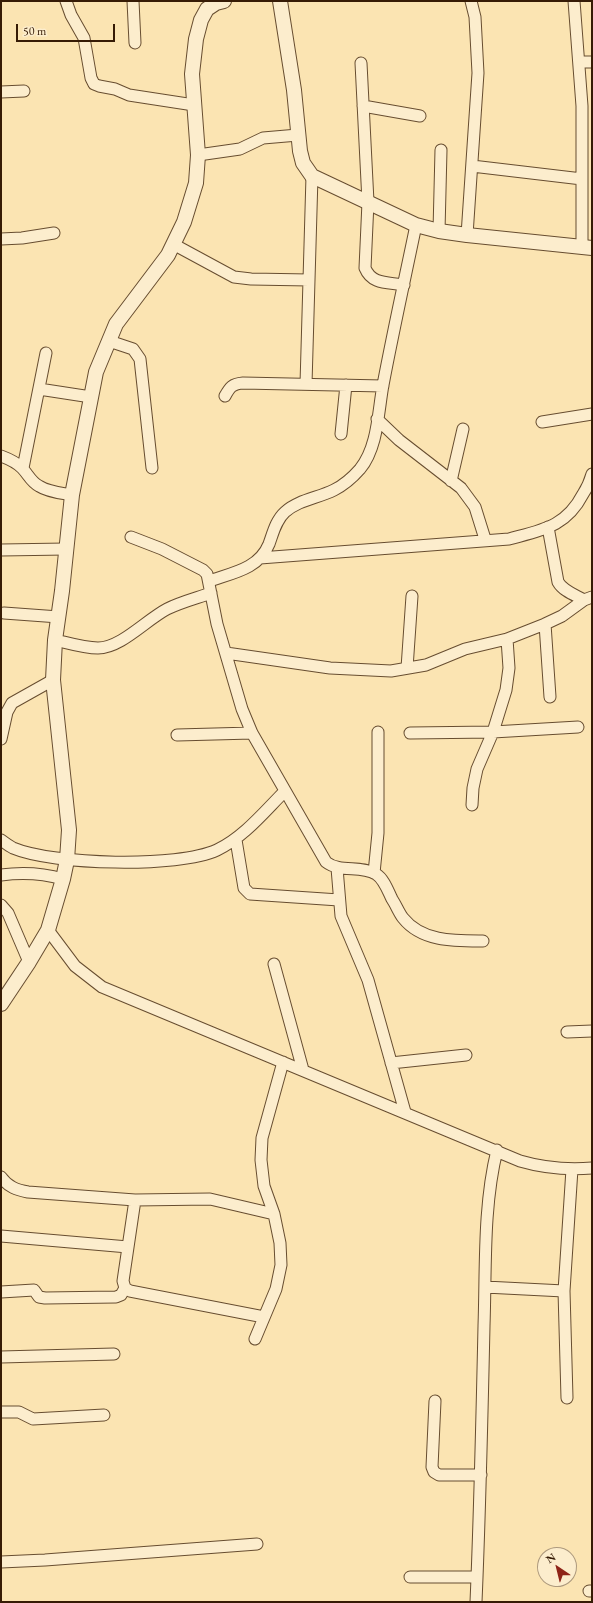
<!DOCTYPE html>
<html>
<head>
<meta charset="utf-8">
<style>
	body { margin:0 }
	#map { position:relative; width:593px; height:1603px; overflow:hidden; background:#fbe4b2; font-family:"EB Garamond",serif }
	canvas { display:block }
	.frame { position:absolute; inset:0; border:2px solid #361b05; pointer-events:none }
	.north { position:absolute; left:537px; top:1547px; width:40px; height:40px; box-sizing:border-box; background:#fcedcd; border:1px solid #ad997d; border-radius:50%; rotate:325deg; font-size:11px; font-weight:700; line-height:16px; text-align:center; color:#361b05 }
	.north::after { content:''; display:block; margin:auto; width:14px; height:18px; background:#8f2418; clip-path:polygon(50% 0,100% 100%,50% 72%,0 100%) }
	.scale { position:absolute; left:16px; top:24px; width:99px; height:18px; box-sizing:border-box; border:2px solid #361b05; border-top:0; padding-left:5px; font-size:12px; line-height:14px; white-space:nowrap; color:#361b05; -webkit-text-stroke:3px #fcedcd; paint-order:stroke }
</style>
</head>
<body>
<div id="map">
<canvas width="593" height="1603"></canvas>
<div class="frame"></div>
<div class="north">N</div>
<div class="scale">50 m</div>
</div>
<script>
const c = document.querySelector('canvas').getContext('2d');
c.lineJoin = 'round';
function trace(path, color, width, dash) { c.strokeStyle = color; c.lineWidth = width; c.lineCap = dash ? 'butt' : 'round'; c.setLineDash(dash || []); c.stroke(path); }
const minor = new Path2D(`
	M 66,1 L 71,15 L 84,38 L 91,78 L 94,84 L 99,86 L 115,89 L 129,95 L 194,105
	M 133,1 L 135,43
	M 574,1 L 582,106 L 582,247
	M 579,62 L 592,62
	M 361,63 L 368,202 L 365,268 C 372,285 388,282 404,285
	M 1,92 L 24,91
	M 363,106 L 420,116
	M 198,155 L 240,149 L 263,138 L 298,135
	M 472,166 L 582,179
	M 439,231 L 441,150
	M 467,235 L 478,73 L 475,17 L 471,1
	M 1,239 L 22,238 L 54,233
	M 173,244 L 234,277 L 251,279 L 309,280
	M 109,341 L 133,349 L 140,359 L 152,468
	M 306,384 L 312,176
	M 39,389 L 91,397
	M 225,396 C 230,387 232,384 243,383 L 383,386
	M 377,419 L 399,440 L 461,488 L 475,507 L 485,539
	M 542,422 L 592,414
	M 341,434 L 346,385
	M 1,456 C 9,459 16,462 22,468 C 28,474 31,482 39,486 C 48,492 61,493 72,495
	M 23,468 L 46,353
	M 451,481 L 463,429
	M 548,527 L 558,582 C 563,591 575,595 584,600
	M 131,537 L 162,549 L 203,570 L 207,574 L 217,624 L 242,709 L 252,733 L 326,862 C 340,873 360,865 376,874 C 384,879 388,891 392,899 C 396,905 399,913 403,918 C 422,942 455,941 483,941
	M 1,550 L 66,549
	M 260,558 L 509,539 C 542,530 566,527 583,494 C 587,488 590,481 592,474
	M 209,581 C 232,573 259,569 269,544 C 273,533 276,520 285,512 C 298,500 318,498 334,490 C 344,485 353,477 360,469 C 378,447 378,412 383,385 C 393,332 405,278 416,225
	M 4,613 L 59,617
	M 545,624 L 550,697
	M 55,640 C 68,643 84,648 98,648 C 121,648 146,620 167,609 C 181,602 197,598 211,593
	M 226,653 L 330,668 L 391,671 L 426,665 L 465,649 L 507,639 L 545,624 L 562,616 L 584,600 L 592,597
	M 407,668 L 412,596
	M 410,733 L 493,732 L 578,727
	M 177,735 L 252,733
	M 1,739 L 7,712 L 12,703 L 53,680
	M 472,805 L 473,788 L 477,769 L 493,732 L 506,690 L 509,668 L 507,639
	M 1,840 C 5,843 9,846 13,848 C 53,865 178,868 217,850 C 244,837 264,812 285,791
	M 236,840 L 244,888 L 250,894 L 339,900
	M 337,868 L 341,916 L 368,980 L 405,1112
	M 374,873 L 378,833 L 378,732
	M 1,875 C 23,872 42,873 63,879
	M 1,905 L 8,913 L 29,962
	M 48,930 L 75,966 L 102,987 L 520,1161 C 544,1168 567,1170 592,1168
	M 274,964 L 303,1070
	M 567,1032 L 592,1031
	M 391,1063 L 466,1055
	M 1,1177 C 8,1187 17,1190 28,1192 L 135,1200 L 210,1199 L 274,1214
	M 135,1200 L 123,1281 L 125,1288 L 130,1291 L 264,1317
	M 1,1236 L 128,1247
	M 485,1287 L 564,1291
	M 1,1292 L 34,1290 L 39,1297 L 45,1298 L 116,1297 L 121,1295 L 125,1288
	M 255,1339 L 276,1289 L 281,1265 L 280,1243 L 274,1214 L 264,1186 L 261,1160 L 262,1138 L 283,1062
	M 1,1357 L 114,1354
	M 567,1398 L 564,1291 L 572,1169
	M 435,1401 L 432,1467 L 434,1472 L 439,1475 L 481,1475
	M 1,1412 L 19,1412 L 33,1419 L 104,1415
	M 1,1562 L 45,1560 L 257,1544
	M 410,1577 L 477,1577
	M 589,1591 L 592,1591
	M 476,1602 C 480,1510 482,1418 484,1326 C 486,1268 483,1207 497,1150`);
const tertiary = new Path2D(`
	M 280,1 L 294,90 L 300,151 L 303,163 L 312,176 L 416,225 L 439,231 L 467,235 L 592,248
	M 1,1004 L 29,962 L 48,930 L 63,879 L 67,860 L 69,830 L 53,680 L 55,640 L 62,591 L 72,495 L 96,372 L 116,324 L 168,255 L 184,222 L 196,183 L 198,155 L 192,74 L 196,39 L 201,20 L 207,9 L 216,3 L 224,1`);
trace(minor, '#674d30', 13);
trace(tertiary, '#674d30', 16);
trace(minor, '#fcedcd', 11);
trace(tertiary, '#fcedcd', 14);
</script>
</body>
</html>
